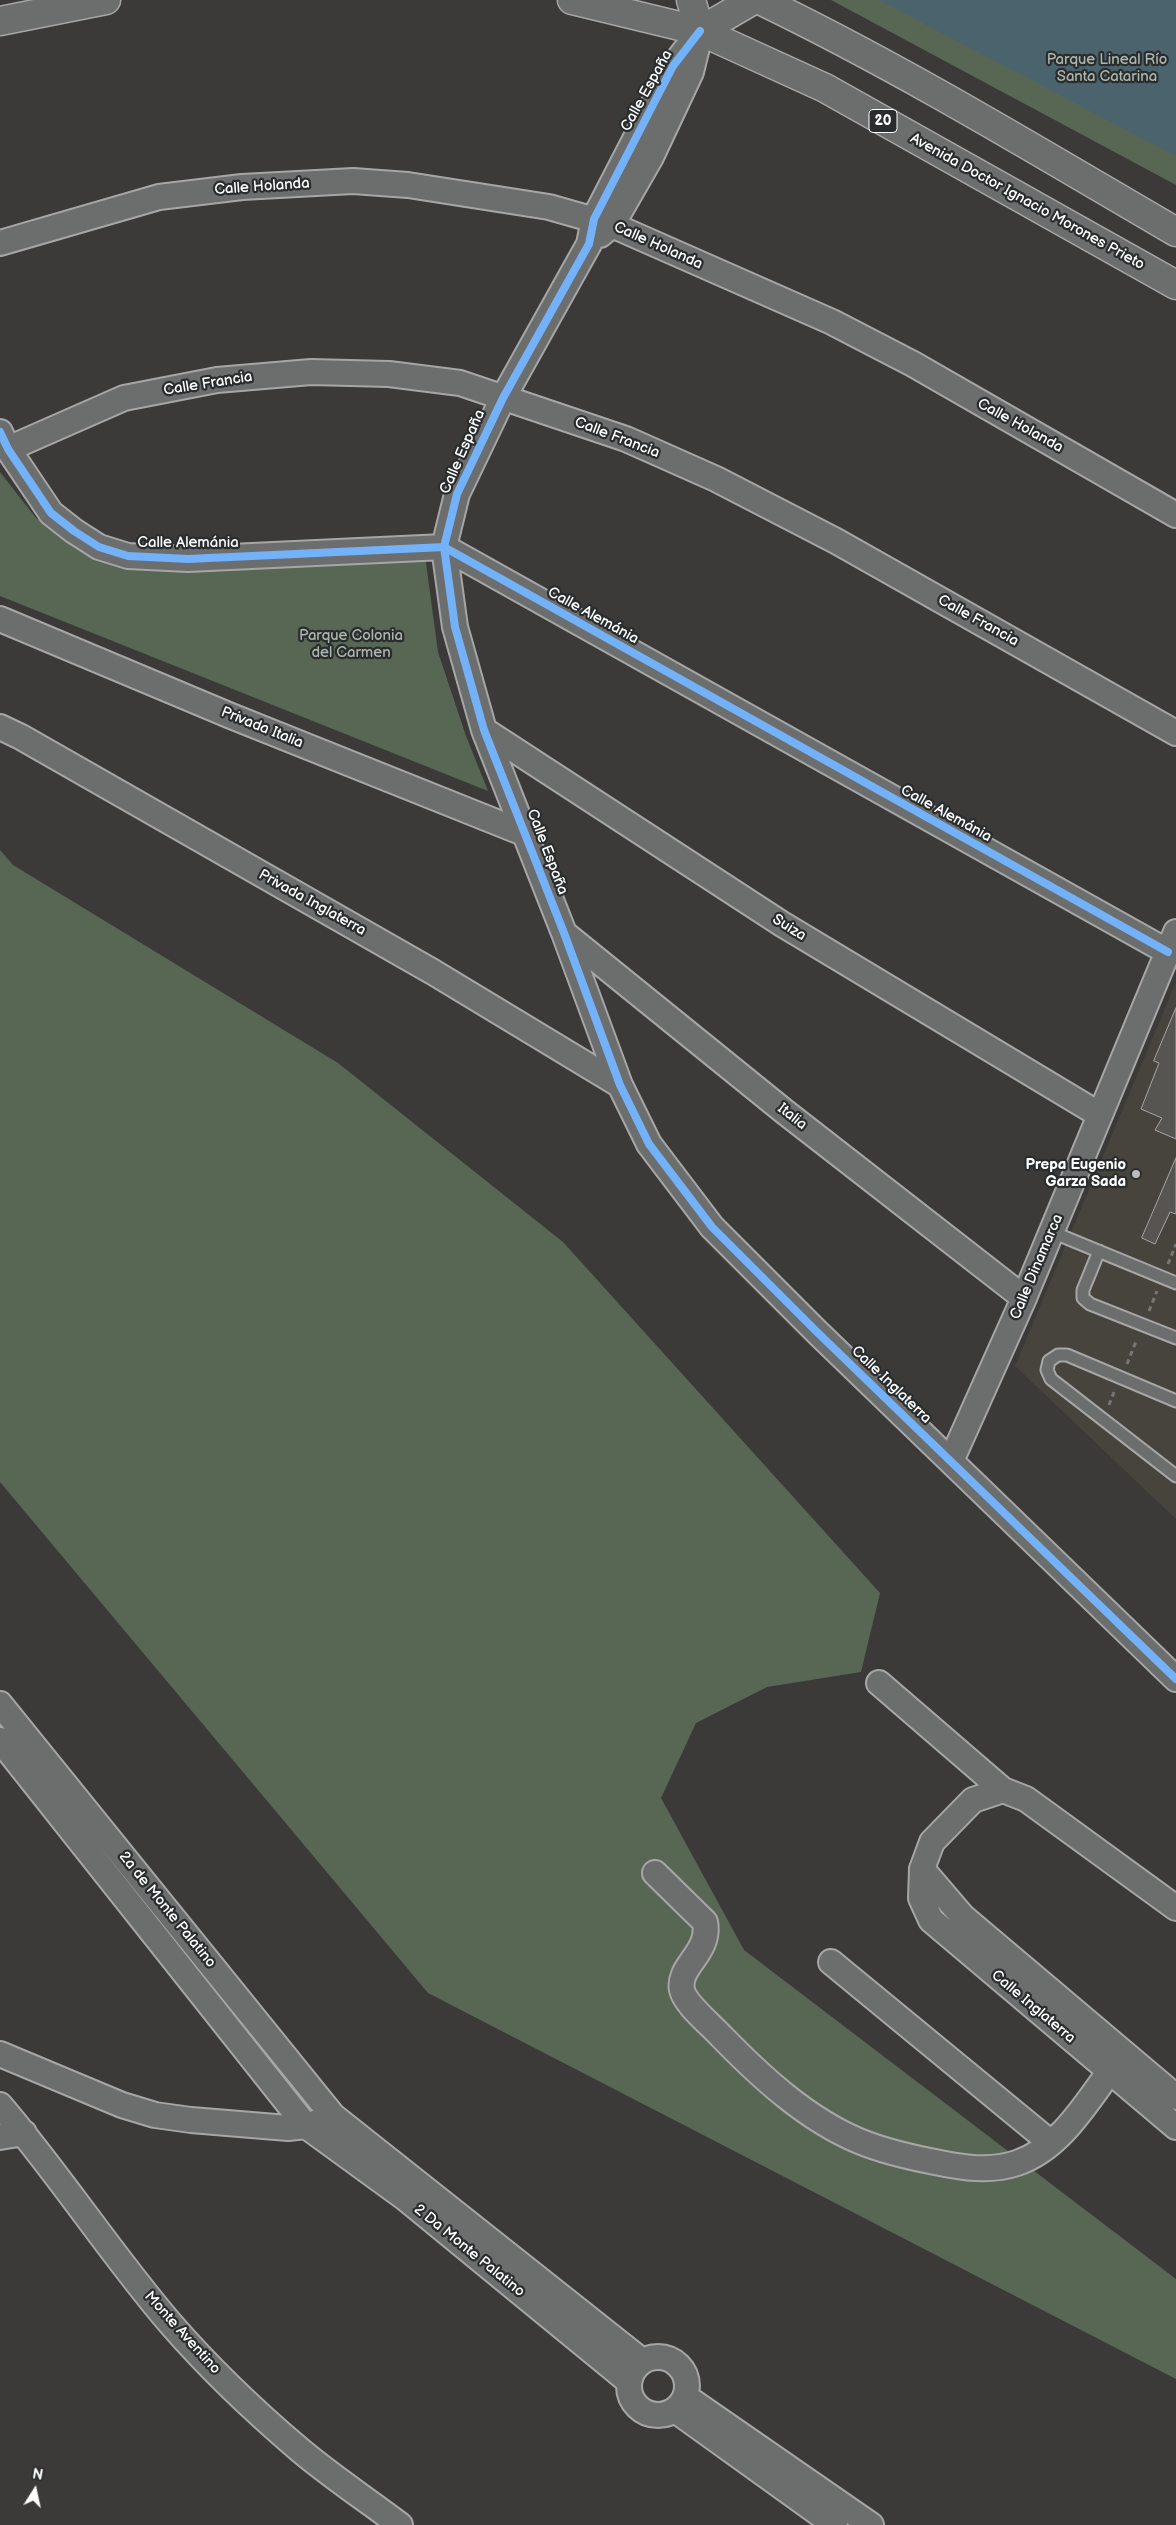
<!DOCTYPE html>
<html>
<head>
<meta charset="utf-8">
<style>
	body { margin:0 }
	#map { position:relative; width:1176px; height:2525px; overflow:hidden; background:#3b3a39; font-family:"Balsamiq Sans",sans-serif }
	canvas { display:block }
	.north { position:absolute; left:10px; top:2465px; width:50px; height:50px; -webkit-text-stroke:4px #2a2d2e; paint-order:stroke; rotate:10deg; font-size:14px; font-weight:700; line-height:20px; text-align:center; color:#fff }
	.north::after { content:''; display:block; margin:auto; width:18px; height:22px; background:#fff; clip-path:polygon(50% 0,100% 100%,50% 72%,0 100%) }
</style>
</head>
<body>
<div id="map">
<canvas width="1176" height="2525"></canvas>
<div class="north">N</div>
</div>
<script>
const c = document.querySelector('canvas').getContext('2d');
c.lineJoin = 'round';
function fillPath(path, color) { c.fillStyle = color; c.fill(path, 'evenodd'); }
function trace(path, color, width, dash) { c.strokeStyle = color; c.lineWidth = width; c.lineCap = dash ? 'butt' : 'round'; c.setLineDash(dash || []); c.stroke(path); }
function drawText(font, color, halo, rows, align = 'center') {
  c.font = font + ' "Balsamiq Sans",sans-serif'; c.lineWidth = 4.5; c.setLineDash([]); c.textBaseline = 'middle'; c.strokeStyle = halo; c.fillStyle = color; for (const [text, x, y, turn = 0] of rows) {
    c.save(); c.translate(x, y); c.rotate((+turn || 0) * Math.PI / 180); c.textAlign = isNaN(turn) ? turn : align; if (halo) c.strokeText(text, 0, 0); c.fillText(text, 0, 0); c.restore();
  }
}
fillPath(new Path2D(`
	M 1176,982 L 1176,1519 L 1015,1366 Z`), '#47443e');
fillPath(new Path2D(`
	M 831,0 L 1176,0 L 1176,185 Z
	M 0,472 L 36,518 L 99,557 L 425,556 L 438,652 L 466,736 L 488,791 L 0,596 Z
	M 0,850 L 13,865 L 338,1063 L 563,1242 L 880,1593 L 861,1672 L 767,1687 L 696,1723 L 661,1798 L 744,1950 L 1176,2279 L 1176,2379 L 428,1993 L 0,1482 Z`), '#576754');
fillPath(new Path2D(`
	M 879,0 L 1176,0 L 1176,156 Z`), '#4b636d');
const building = new Path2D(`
	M 1176,1008 L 1176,1139 L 1155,1130 L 1162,1118 L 1141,1109 L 1159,1063 L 1154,1061 Z
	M 1176,1158 L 1176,1214 L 1170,1212 L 1155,1244 L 1142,1238 Z`);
fillPath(building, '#575552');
trace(building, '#a7a6a6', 1);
const lane = new Path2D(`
	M 1052,1232 L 1176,1283
	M 1099,1251 L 1083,1290 L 1083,1298 L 1090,1304 L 1176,1338
	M 1176,1401 L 1067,1355 L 1058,1355 L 1049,1361 L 1047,1370 L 1051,1379 L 1176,1476`);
const street = new Path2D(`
	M 700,31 L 673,66 L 594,219 L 589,244 L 503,398 L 457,494 L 444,547 L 455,627 L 484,730 L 564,933 L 620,1085 L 649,1144 L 712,1227 L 817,1332 L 1176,1679
	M 600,235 L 612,225 L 651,157 L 691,72 L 700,35
	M 0,243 L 159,197 L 242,187 L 353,181 L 408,185 L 549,207 L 612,225 L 832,322 L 913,364 L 1176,515
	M 0,432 L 8,449 L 51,513 L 74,531 L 99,547 L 128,556 L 188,559 L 444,547 L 1168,952
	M 8,449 L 124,398 L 217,380 L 311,372 L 389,374 L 460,383 L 626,439 L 716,479 L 836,541 L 1176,733
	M 0,619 L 231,716 L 526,834
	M 0,727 L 21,737 L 433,972 L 620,1085
	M 484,730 L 782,924 L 1100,1115
	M 565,934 L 785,1112 L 1024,1298
	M 951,1461 L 1024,1298 L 1176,932
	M 879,1683 L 1003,1790
	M 0,1704 L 333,2116 L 642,2361
	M 0,1740 L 306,2126 L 405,2198 L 627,2380
	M 922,1869 L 921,1898 L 931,1920 L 1176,2127
	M 655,1873 L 705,1922 C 711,1953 677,1966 682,1990 C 685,2004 711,2025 721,2036 C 760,2076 806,2119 859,2141 C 883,2151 909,2157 935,2162 C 963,2168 990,2172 1017,2163 C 1059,2149 1085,2105 1110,2071
	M 1176,1908 L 1026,1799 L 1003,1790 L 973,1800 L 932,1842 L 922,1869 L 963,1917 L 1176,2097
	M 831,1962 L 1051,2143
	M 0,2054 L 122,2105 L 155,2115 L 191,2120 L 288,2128 L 306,2126 L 318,2122
	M 0,2105 C 60,2175 110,2253 170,2323 C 209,2368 254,2411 300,2450 C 332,2477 367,2500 400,2525
	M 0,2137 L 24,2133
	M629 2386a29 29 0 1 1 58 0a29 29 0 1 1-58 0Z
	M 686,2397 L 871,2525
	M 675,2410 L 835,2525`);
const primary = new Path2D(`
	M 572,0 L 700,31 L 825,88 L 1176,285
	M 691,0 L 700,31 L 753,0
	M 760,0 C 903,69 1039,152 1176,232
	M 0,21 L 106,0`);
trace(lane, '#a7a6a6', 15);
trace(street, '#a7a6a6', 28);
trace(primary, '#a7a6a6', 31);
trace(new Path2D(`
	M 1168,1264 L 1176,1244
	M 1149,1311 L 1157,1291
	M 1127,1364 L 1137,1339
	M 1109,1405 L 1114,1392`), '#767676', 3, [5, 4]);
trace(lane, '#6c6d6d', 11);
trace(street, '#6c6d6d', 24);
trace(primary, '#6c6d6d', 28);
trace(new Path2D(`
	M 700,31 L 673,66 L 594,219 L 589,244 L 503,398 L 457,494 L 444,547 L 455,627 L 484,730 L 564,933 L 620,1085 L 649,1144 L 712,1227 L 817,1332 L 1176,1679
	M 0,432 L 8,449 L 51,513 L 74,531 L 99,547 L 128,556 L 188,559 L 444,547 L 1168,952`), '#73b2f8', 8);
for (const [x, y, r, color] of [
	[1136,1174,5,"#bababa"]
]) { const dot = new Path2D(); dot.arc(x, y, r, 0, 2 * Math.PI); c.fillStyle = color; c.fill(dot); trace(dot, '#2a2d2e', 2); }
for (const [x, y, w] of [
	[883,121,28]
]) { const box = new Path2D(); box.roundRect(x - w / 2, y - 11.5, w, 23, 4); c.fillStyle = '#2a2d2e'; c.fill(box); trace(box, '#fff', 1); }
drawText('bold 14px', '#fff', null, [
	["20",883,121]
]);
drawText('15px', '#adb6ac', '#2a2d2e', [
	["Parque Lineal Río",1107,60],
	["Santa Catarina",1107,77],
	["Parque Colonia",351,636],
	["del Carmen",351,653]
]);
drawText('15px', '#fff', '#2a2d2e', [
	["Calle España",647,91,-61],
	["Calle Holanda",262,187,-4],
	["Avenida Doctor Ignacio Morones Prieto",1027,202,29],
	["Calle Holanda",658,246,24],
	["Calle Francia",208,384,-9],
	["Calle Holanda",1020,426,29],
	["Calle Francia",617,438,21],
	["Calle España",463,452,-66],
	["Calle Alemánia",188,543],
	["Calle Alemánia",593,616,29],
	["Calle Francia",978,621,29],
	["Privada Italia",262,728,22],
	["Calle Alemánia",946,814,29],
	["Calle España",547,852,69],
	["Privada Inglaterra",312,903,29],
	["Suiza",789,928,32],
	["Italia",792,1117,38],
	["Calle Dinamarca",1037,1267,-67],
	["Calle Inglaterra",891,1385,44],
	["2a de Monte Palatino",167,1910,51],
	["Calle Inglaterra",1033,2007,40],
	["2 Da Monte Palatino",469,2251,39],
	["Monte Aventino",182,2333,48]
]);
drawText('bold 15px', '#fff', '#2a2d2e', [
	["Prepa Eugenio",1126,1165],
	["Garza Sada",1126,1182]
], 'right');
</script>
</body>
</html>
